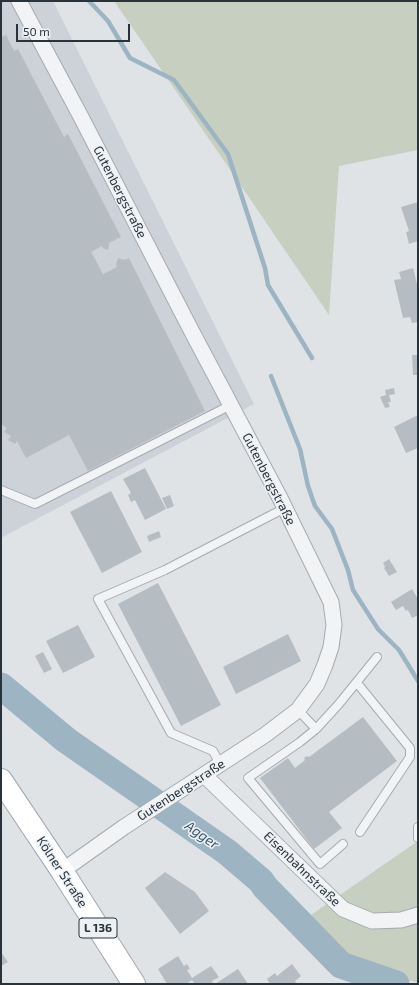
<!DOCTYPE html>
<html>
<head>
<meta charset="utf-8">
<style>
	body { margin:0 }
	#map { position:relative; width:419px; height:985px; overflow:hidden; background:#dfe3e6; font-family:"Exo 2",sans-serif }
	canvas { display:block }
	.frame { position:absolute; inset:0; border:2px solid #29333c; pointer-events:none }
	.scale { position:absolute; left:16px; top:24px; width:114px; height:18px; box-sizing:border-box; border:2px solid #29333c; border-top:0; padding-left:5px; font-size:12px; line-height:14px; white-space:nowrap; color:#29333c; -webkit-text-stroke:3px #eef1f4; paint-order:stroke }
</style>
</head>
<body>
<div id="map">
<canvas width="419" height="985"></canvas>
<div class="frame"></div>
<div class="scale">50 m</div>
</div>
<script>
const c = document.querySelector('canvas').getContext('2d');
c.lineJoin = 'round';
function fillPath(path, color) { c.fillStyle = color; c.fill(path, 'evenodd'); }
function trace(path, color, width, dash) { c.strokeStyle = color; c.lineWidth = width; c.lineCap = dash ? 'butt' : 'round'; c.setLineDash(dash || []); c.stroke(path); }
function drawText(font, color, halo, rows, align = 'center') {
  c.font = font + ' "Exo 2",sans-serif'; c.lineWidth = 3; c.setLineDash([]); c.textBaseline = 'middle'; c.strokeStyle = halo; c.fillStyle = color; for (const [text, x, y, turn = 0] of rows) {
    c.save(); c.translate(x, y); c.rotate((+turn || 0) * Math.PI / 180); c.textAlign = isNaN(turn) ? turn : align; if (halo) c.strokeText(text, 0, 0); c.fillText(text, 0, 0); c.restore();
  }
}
fillPath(new Path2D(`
	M 1,1 L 53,1 L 254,404 L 1,538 Z`), '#cdd2d8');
fillPath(new Path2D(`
	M 114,1 L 418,1 L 418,150 L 339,166 L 329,315 L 231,171 Z
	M 418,841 L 418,982 L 328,971 L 308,917 Z`), '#c7cfc1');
trace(new Path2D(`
	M 89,1 L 108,21 L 130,58 L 174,80 L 228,154 L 265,268 L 268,285 L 312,358
	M 271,376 L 300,449 L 308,486 L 315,506 L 332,529 L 348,570 L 353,590 L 378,629 L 399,650 L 418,681`), '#9db5c3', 4.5);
trace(new Path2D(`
	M 1,686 L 66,740 L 227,852 L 261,881 L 265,887 L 341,965 L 396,984`), '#9db5c3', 27);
fillPath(new Path2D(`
	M 6,35 L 14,51 L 18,49 L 64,137 L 68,134 L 121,237 L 109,243 L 109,245 L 108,250 L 103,248 L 102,246 L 91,252 L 103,274 L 117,267 L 116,265 L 118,258 L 124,260 L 129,258 L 205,411 L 88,471 L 69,435 L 26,458 L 17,441 L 15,444 L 8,440 L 11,436 L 4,432 L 7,428 L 1,424 L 2,420 L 1,419 L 1,37 Z
	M 418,202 L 418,241 L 409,244 L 406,232 L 409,231 L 401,207 Z
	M 413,268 L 418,288 L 418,322 L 412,323 L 410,317 L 403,318 L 394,280 L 401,279 L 399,272 Z
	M 412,355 L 418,355 L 418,375 L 413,375 Z
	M 394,388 L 395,394 L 389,395 L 391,402 L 388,402 L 390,407 L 385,408 L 380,397 L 386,395 L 385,390 Z
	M 418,415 L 418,448 L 406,453 L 394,427 Z
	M 145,468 L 166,509 L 145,520 L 135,500 L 131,502 L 128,495 L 131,493 L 123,479 Z
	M 111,491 L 142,552 L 102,573 L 70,512 Z
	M 170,495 L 174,506 L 167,509 L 162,498 Z
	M 159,531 L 161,537 L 149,542 L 147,536 Z
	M 389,559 L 397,572 L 389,576 L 384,568 L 385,567 L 383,563 Z
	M 158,583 L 221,705 L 181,726 L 118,604 Z
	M 412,589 L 418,599 L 418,615 L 412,618 L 408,610 L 406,611 L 403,606 L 396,610 L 391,602 Z
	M 78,625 L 95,657 L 63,673 L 46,641 Z
	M 288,634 L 301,661 L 236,694 L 223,667 Z
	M 43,652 L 52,669 L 44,673 L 35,656 Z
	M 363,717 L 397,761 L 329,812 L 342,828 L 314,849 L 260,778 L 288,758 L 295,768 L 305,760 L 304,758 L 307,756 L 309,757 Z
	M 165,872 L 195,892 L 209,911 L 180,934 L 145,888 Z
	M 1,952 L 8,962 L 1,966 Z
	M 178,956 L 184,966 L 187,964 L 190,969 L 187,970 L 192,978 L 211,966 L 219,977 L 212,981 L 213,984 L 195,984 L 192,980 L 186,984 L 167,984 L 158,969 Z
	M 292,964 L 301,976 L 295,981 L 297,984 L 270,984 L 267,979 L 275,973 L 277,976 Z
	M 238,969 L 248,984 L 215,984 Z`), '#b6bdc2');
const lane = new Path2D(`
	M 1,490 L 35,504 L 231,405
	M 357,683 L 410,748 L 410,757 L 360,832
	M 298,710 L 316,729 L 338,705 L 377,657
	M 316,729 L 300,742 L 248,778 L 320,864 L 343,844
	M 220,764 L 213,751 L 171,733 L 98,599 L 165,570 L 285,508
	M 418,827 L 418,838`);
const street = new Path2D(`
	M 19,1 L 80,115 L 191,330 L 280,498 L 331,602 L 334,625 L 331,647 L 325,665 L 317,684 L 298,710 L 265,735 L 124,827 L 62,871
	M 204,775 L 343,909 L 372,921 L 401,920 L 418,915`);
const primary = new Path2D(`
	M 1,780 L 62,871 L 134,984`);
trace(lane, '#a5abb0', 10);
trace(street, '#a5abb0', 17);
trace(primary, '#9fa9b1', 24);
trace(lane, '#f1f3f5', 8);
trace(street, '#f1f3f5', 15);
trace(primary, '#fff', 22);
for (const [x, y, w] of [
	[98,928,38]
]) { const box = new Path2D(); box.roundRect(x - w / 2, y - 10, w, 20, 3); c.fillStyle = '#eef1f4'; c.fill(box); trace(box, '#29333c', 1); }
drawText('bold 12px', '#29333c', null, [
	["L 136",98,928]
]);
drawText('13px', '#29333c', '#eef1f4', [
	["Gutenbergstraße",120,192,63],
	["Gutenbergstraße",269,479,63],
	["Gutenbergstraße",181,790,-33],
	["Eisenbahnstraße",302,869,44],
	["Kölner Straße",62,872,57]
]);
drawText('italic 14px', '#38566b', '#eef1f4', [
	["Agger",202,835,35]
]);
</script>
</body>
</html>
